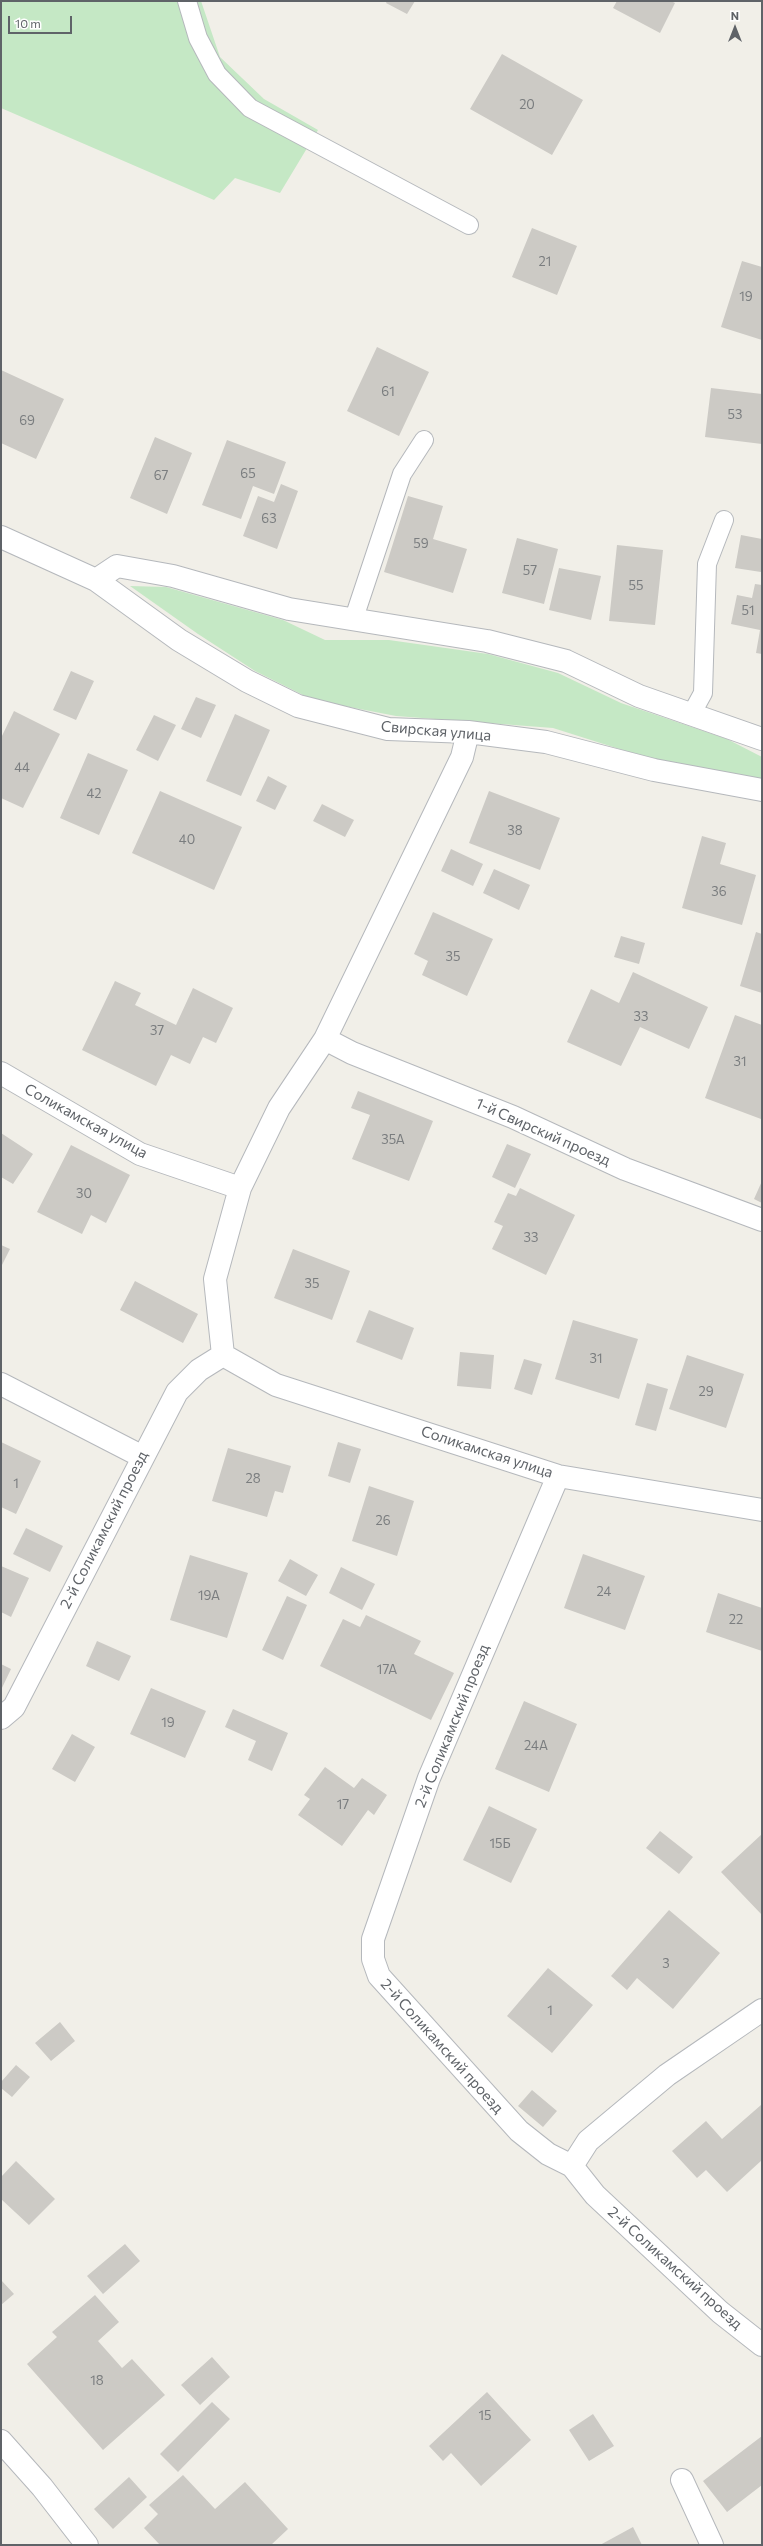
<!DOCTYPE html>
<html>
<head>
<meta charset="utf-8">
<style>
	body { margin:0 }
	#map { position:relative; width:763px; height:2546px; overflow:hidden; background:#f1efe8; font-family:Commissioner,sans-serif }
	canvas { display:block }
	.frame { position:absolute; inset:0; border:2px solid #5f6368; pointer-events:none }
	.north { position:absolute; left:715px; top:8px; width:40px; height:40px; -webkit-text-stroke:3px #fff; paint-order:stroke; rotate:0deg; font-size:11px; font-weight:700; line-height:16px; text-align:center; color:#5f6368 }
	.north::after { content:''; display:block; margin:auto; width:14px; height:18px; background:#5f6368; clip-path:polygon(50% 0,100% 100%,50% 72%,0 100%) }
	.scale { position:absolute; left:8px; top:16px; width:64px; height:18px; box-sizing:border-box; border:2px solid #5f6368; border-top:0; padding-left:5px; font-size:12px; line-height:14px; white-space:nowrap; color:#5f6368; -webkit-text-stroke:3px #fff; paint-order:stroke }
</style>
</head>
<body>
<div id="map">
<canvas width="763" height="2546"></canvas>
<div class="frame"></div>
<div class="north">N</div>
<div class="scale">10 m</div>
</div>
<script>
const c = document.querySelector('canvas').getContext('2d');
c.lineJoin = 'round';
function fillPath(path, color) { c.fillStyle = color; c.fill(path, 'evenodd'); }
function trace(path, color, width, dash) { c.strokeStyle = color; c.lineWidth = width; c.lineCap = dash ? 'butt' : 'round'; c.setLineDash(dash || []); c.stroke(path); }
function drawText(font, color, halo, rows, align = 'center') {
  c.font = font + ' Commissioner,sans-serif'; c.lineWidth = 4; c.setLineDash([]); c.textBaseline = 'middle'; c.strokeStyle = halo; c.fillStyle = color; for (const [text, x, y, turn = 0] of rows) {
    c.save(); c.translate(x, y); c.rotate((+turn || 0) * Math.PI / 180); c.textAlign = isNaN(turn) ? turn : align; if (halo) c.strokeText(text, 0, 0); c.fillText(text, 0, 0); c.restore();
  }
}
fillPath(new Path2D(`
	M 1,1 L 201,1 L 220,57 L 264,99 L 318,130 L 280,193 L 235,178 L 214,200 L 1,108 Z
	M 130,586 L 166,587 L 283,620 L 325,640 L 389,640 L 488,654 L 558,673 L 621,703 L 727,739 L 762,757 L 762,780 L 651,759 L 553,728 L 396,716 L 313,700 L 255,671 L 198,634 Z`), '#c5e8c5');
fillPath(new Path2D(`
	M 387,1 L 415,1 L 407,14 L 386,3 Z
	M 617,1 L 671,1 L 675,3 L 660,33 L 613,8 Z
	M 502,54 L 583,100 L 552,155 L 470,109 Z
	M 532,228 L 577,246 L 557,295 L 512,277 Z
	M 742,261 L 762,267 L 762,340 L 721,327 Z
	M 377,347 L 429,372 L 399,436 L 347,411 Z
	M 1,370 L 64,399 L 36,459 L 1,443 Z
	M 711,388 L 762,394 L 762,444 L 705,437 Z
	M 155,437 L 192,453 L 167,514 L 130,498 Z
	M 227,440 L 286,462 L 274,494 L 253,486 L 241,519 L 202,505 Z
	M 281,484 L 298,491 L 277,549 L 243,536 L 258,496 L 274,502 Z
	M 408,496 L 443,506 L 433,539 L 467,549 L 453,593 L 384,572 Z
	M 741,535 L 762,539 L 761,572 L 735,568 Z
	M 517,538 L 558,549 L 544,604 L 502,593 Z
	M 617,545 L 663,550 L 655,625 L 609,621 Z
	M 559,568 L 601,576 L 591,620 L 549,610 Z
	M 755,584 L 762,585 L 762,654 L 756,653 L 760,630 L 731,624 L 737,595 L 752,598 Z
	M 71,671 L 94,681 L 76,720 L 53,710 Z
	M 196,697 L 216,705 L 201,738 L 181,729 Z
	M 14,711 L 60,734 L 23,808 L 1,798 L 1,738 Z
	M 235,714 L 270,730 L 241,796 L 206,781 Z
	M 154,715 L 176,725 L 158,761 L 136,750 Z
	M 88,753 L 128,770 L 99,835 L 60,818 Z
	M 268,776 L 287,786 L 275,810 L 256,801 Z
	M 160,791 L 242,827 L 214,890 L 132,853 Z
	M 489,791 L 560,818 L 540,870 L 469,843 Z
	M 322,804 L 354,820 L 345,837 L 313,821 Z
	M 702,836 L 726,843 L 720,864 L 756,875 L 742,925 L 682,908 Z
	M 451,849 L 483,864 L 473,886 L 441,871 Z
	M 494,869 L 530,885 L 519,910 L 483,893 Z
	M 433,912 L 493,939 L 467,996 L 422,975 L 428,961 L 414,954 Z
	M 756,932 L 762,934 L 762,993 L 740,986 Z
	M 621,936 L 645,943 L 639,964 L 614,957 Z
	M 633,972 L 708,1007 L 689,1049 L 640,1027 L 621,1066 L 567,1042 L 591,989 L 619,1003 Z
	M 115,981 L 141,993 L 135,1005 L 176,1025 L 193,988 L 233,1008 L 216,1043 L 203,1037 L 190,1064 L 171,1055 L 156,1086 L 82,1050 Z
	M 735,1015 L 762,1025 L 761,1119 L 705,1098 Z
	M 358,1091 L 433,1121 L 409,1181 L 352,1159 L 370,1115 L 351,1108 Z
	M 1,1133 L 33,1154 L 13,1184 L 1,1177 Z
	M 507,1144 L 531,1154 L 515,1188 L 492,1177 Z
	M 71,1145 L 130,1175 L 106,1223 L 91,1215 L 82,1234 L 37,1212 Z
	M 762,1181 L 762,1203 L 754,1199 Z
	M 520,1188 L 575,1215 L 546,1275 L 492,1249 L 503,1226 L 494,1222 L 508,1193 L 516,1196 Z
	M 1,1245 L 10,1249 L 1,1267 Z
	M 293,1249 L 350,1271 L 332,1320 L 274,1298 Z
	M 135,1281 L 198,1314 L 183,1343 L 120,1310 Z
	M 369,1310 L 414,1328 L 402,1360 L 356,1342 Z
	M 573,1320 L 638,1339 L 619,1399 L 555,1379 Z
	M 460,1352 L 494,1355 L 491,1389 L 457,1386 Z
	M 687,1355 L 744,1374 L 726,1428 L 669,1409 Z
	M 524,1359 L 542,1364 L 532,1395 L 514,1389 Z
	M 647,1383 L 668,1389 L 656,1431 L 635,1425 Z
	M 1,1442 L 41,1461 L 16,1514 L 1,1507 Z
	M 338,1442 L 361,1449 L 350,1483 L 328,1476 Z
	M 228,1448 L 291,1466 L 283,1493 L 275,1491 L 267,1517 L 212,1501 Z
	M 369,1486 L 414,1501 L 397,1556 L 352,1541 Z
	M 26,1528 L 63,1546 L 50,1572 L 13,1554 Z
	M 583,1554 L 645,1576 L 625,1630 L 564,1608 Z
	M 190,1555 L 248,1573 L 227,1638 L 170,1620 Z
	M 290,1559 L 318,1575 L 306,1596 L 278,1581 Z
	M 1,1566 L 29,1578 L 11,1617 L 1,1612 Z
	M 341,1567 L 375,1584 L 362,1610 L 329,1593 Z
	M 718,1593 L 762,1608 L 762,1651 L 706,1632 Z
	M 287,1596 L 307,1605 L 283,1660 L 262,1650 Z
	M 366,1615 L 421,1641 L 414,1654 L 454,1673 L 431,1720 L 320,1666 L 343,1619 L 360,1627 Z
	M 97,1641 L 131,1656 L 119,1681 L 86,1666 Z
	M 1,1664 L 11,1669 L 1,1690 Z
	M 151,1688 L 206,1711 L 185,1758 L 130,1734 Z
	M 524,1701 L 577,1724 L 549,1792 L 495,1769 Z
	M 233,1709 L 288,1733 L 272,1771 L 248,1760 L 256,1741 L 225,1727 Z
	M 72,1734 L 95,1747 L 75,1782 L 52,1769 Z
	M 325,1767 L 354,1788 L 362,1778 L 387,1795 L 374,1815 L 368,1810 L 342,1846 L 298,1815 L 310,1799 L 304,1795 Z
	M 489,1806 L 537,1829 L 511,1883 L 463,1860 Z
	M 660,1831 L 693,1857 L 679,1874 L 646,1848 Z
	M 762,1834 L 762,1915 L 721,1872 Z
	M 669,1910 L 720,1953 L 673,2009 L 637,1978 L 627,1990 L 611,1976 Z
	M 548,1968 L 593,2005 L 552,2053 L 507,2016 Z
	M 60,2022 L 75,2041 L 51,2061 L 35,2043 Z
	M 16,2065 L 30,2077 L 12,2097 L 1,2088 L 1,2082 Z
	M 532,2090 L 557,2111 L 543,2127 L 518,2106 Z
	M 761,2105 L 762,2160 L 727,2192 L 706,2170 L 697,2178 L 672,2151 L 706,2121 L 722,2139 Z
	M 16,2161 L 55,2199 L 29,2225 L 1,2199 L 1,2177 Z
	M 125,2244 L 140,2261 L 103,2294 L 87,2276 Z
	M 1,2280 L 14,2294 L 1,2305 Z
	M 95,2295 L 119,2322 L 98,2341 L 122,2368 L 132,2359 L 165,2395 L 103,2450 L 27,2364 L 57,2337 L 52,2332 Z
	M 212,2357 L 230,2377 L 200,2405 L 181,2385 Z
	M 487,2392 L 531,2440 L 481,2486 L 451,2453 L 443,2461 L 429,2446 Z
	M 212,2402 L 230,2419 L 178,2472 L 160,2454 Z
	M 593,2414 L 614,2446 L 589,2461 L 569,2430 Z
	M 762,2436 L 762,2485 L 727,2512 L 703,2481 Z
	M 183,2475 L 215,2509 L 245,2482 L 288,2529 L 271,2545 L 160,2545 L 144,2528 L 158,2514 L 149,2505 Z
	M 129,2477 L 147,2497 L 113,2529 L 94,2509 Z
	M 633,2527 L 642,2545 L 600,2545 Z`), '#cccac5');
const service = new Path2D(`
	M 187,1 L 198,38 L 217,74 L 250,108 L 469,225
	M 354,618 L 402,474 L 424,440
	M 692,713 L 703,693 L 707,564 L 724,520`);
const minor = new Path2D(`
	M 1,537 L 96,580 L 179,640 L 247,681 L 298,706 L 388,729 L 468,732 L 546,742 L 654,770 L 762,790
	M 96,580 L 117,566 L 173,576 L 289,609 L 487,641 L 566,661 L 639,696 L 762,739
	M 325,1039 L 352,1053 L 513,1117 L 625,1169 L 762,1220
	M 1,1073 L 140,1154 L 240,1188
	M 223,1355 L 215,1279 L 240,1188 L 279,1108 L 325,1039 L 462,757 L 468,732
	M 223,1355 L 276,1385 L 558,1476 L 762,1510
	M 1,1384 L 141,1456
	M 558,1476 L 429,1778 L 373,1939 L 373,1959 L 379,1976 L 519,2131 L 548,2154 L 572,2166 L 595,2195 L 720,2312 L 762,2345
	M 1,1718 L 14,1707 L 177,1392 L 199,1370 L 223,1355
	M 572,2166 L 588,2141 L 667,2075 L 762,2010
	M 1,2441 L 42,2487 L 87,2545
	M 682,2480 L 712,2545`);
trace(service, '#b5b8bc', 20);
trace(minor, '#b5b8bc', 24);
trace(service, '#fff', 18);
trace(minor, '#fff', 22);
drawText('13px', '#7a7d7f', null, [
	["20",527,105],
	["21",545,262],
	["19",746,297],
	["61",388,392],
	["53",735,415],
	["69",27,421],
	["65",248,474],
	["67",161,476],
	["63",269,519],
	["59",421,544],
	["57",530,571],
	["55",636,586],
	["51",748,611],
	["44",22,768],
	["42",94,794],
	["38",515,831],
	["40",187,840],
	["36",719,892],
	["35",453,957],
	["33",641,1017],
	["37",157,1031],
	["31",740,1062],
	["35А",393,1140],
	["30",84,1194],
	["33",531,1238],
	["35",312,1284],
	["31",596,1359],
	["29",706,1392],
	["28",253,1479],
	["1",16,1484],
	["26",383,1521],
	["24",604,1592],
	["19А",209,1596],
	["22",736,1620],
	["17А",387,1670],
	["19",168,1723],
	["24А",536,1746],
	["17",343,1805],
	["15Б",500,1844],
	["3",666,1964],
	["1",550,2011],
	["18",97,2381],
	["15",485,2416]
]);
drawText('15px', '#5f6368', '#fff', [
	["Свирская улица",436,731,5],
	["Соликамская улица",86,1121,29],
	["1-й Свирский проезд",543,1132,24],
	["Соликамская улица",487,1452,18],
	["2-й Соликамский проезд",104,1530,-63],
	["2-й Соликамский проезд",452,1726,-68],
	["2-й Соликамский проезд",442,2046,48],
	["2-й Соликамский проезд",675,2268,42]
]);
</script>
</body>
</html>
